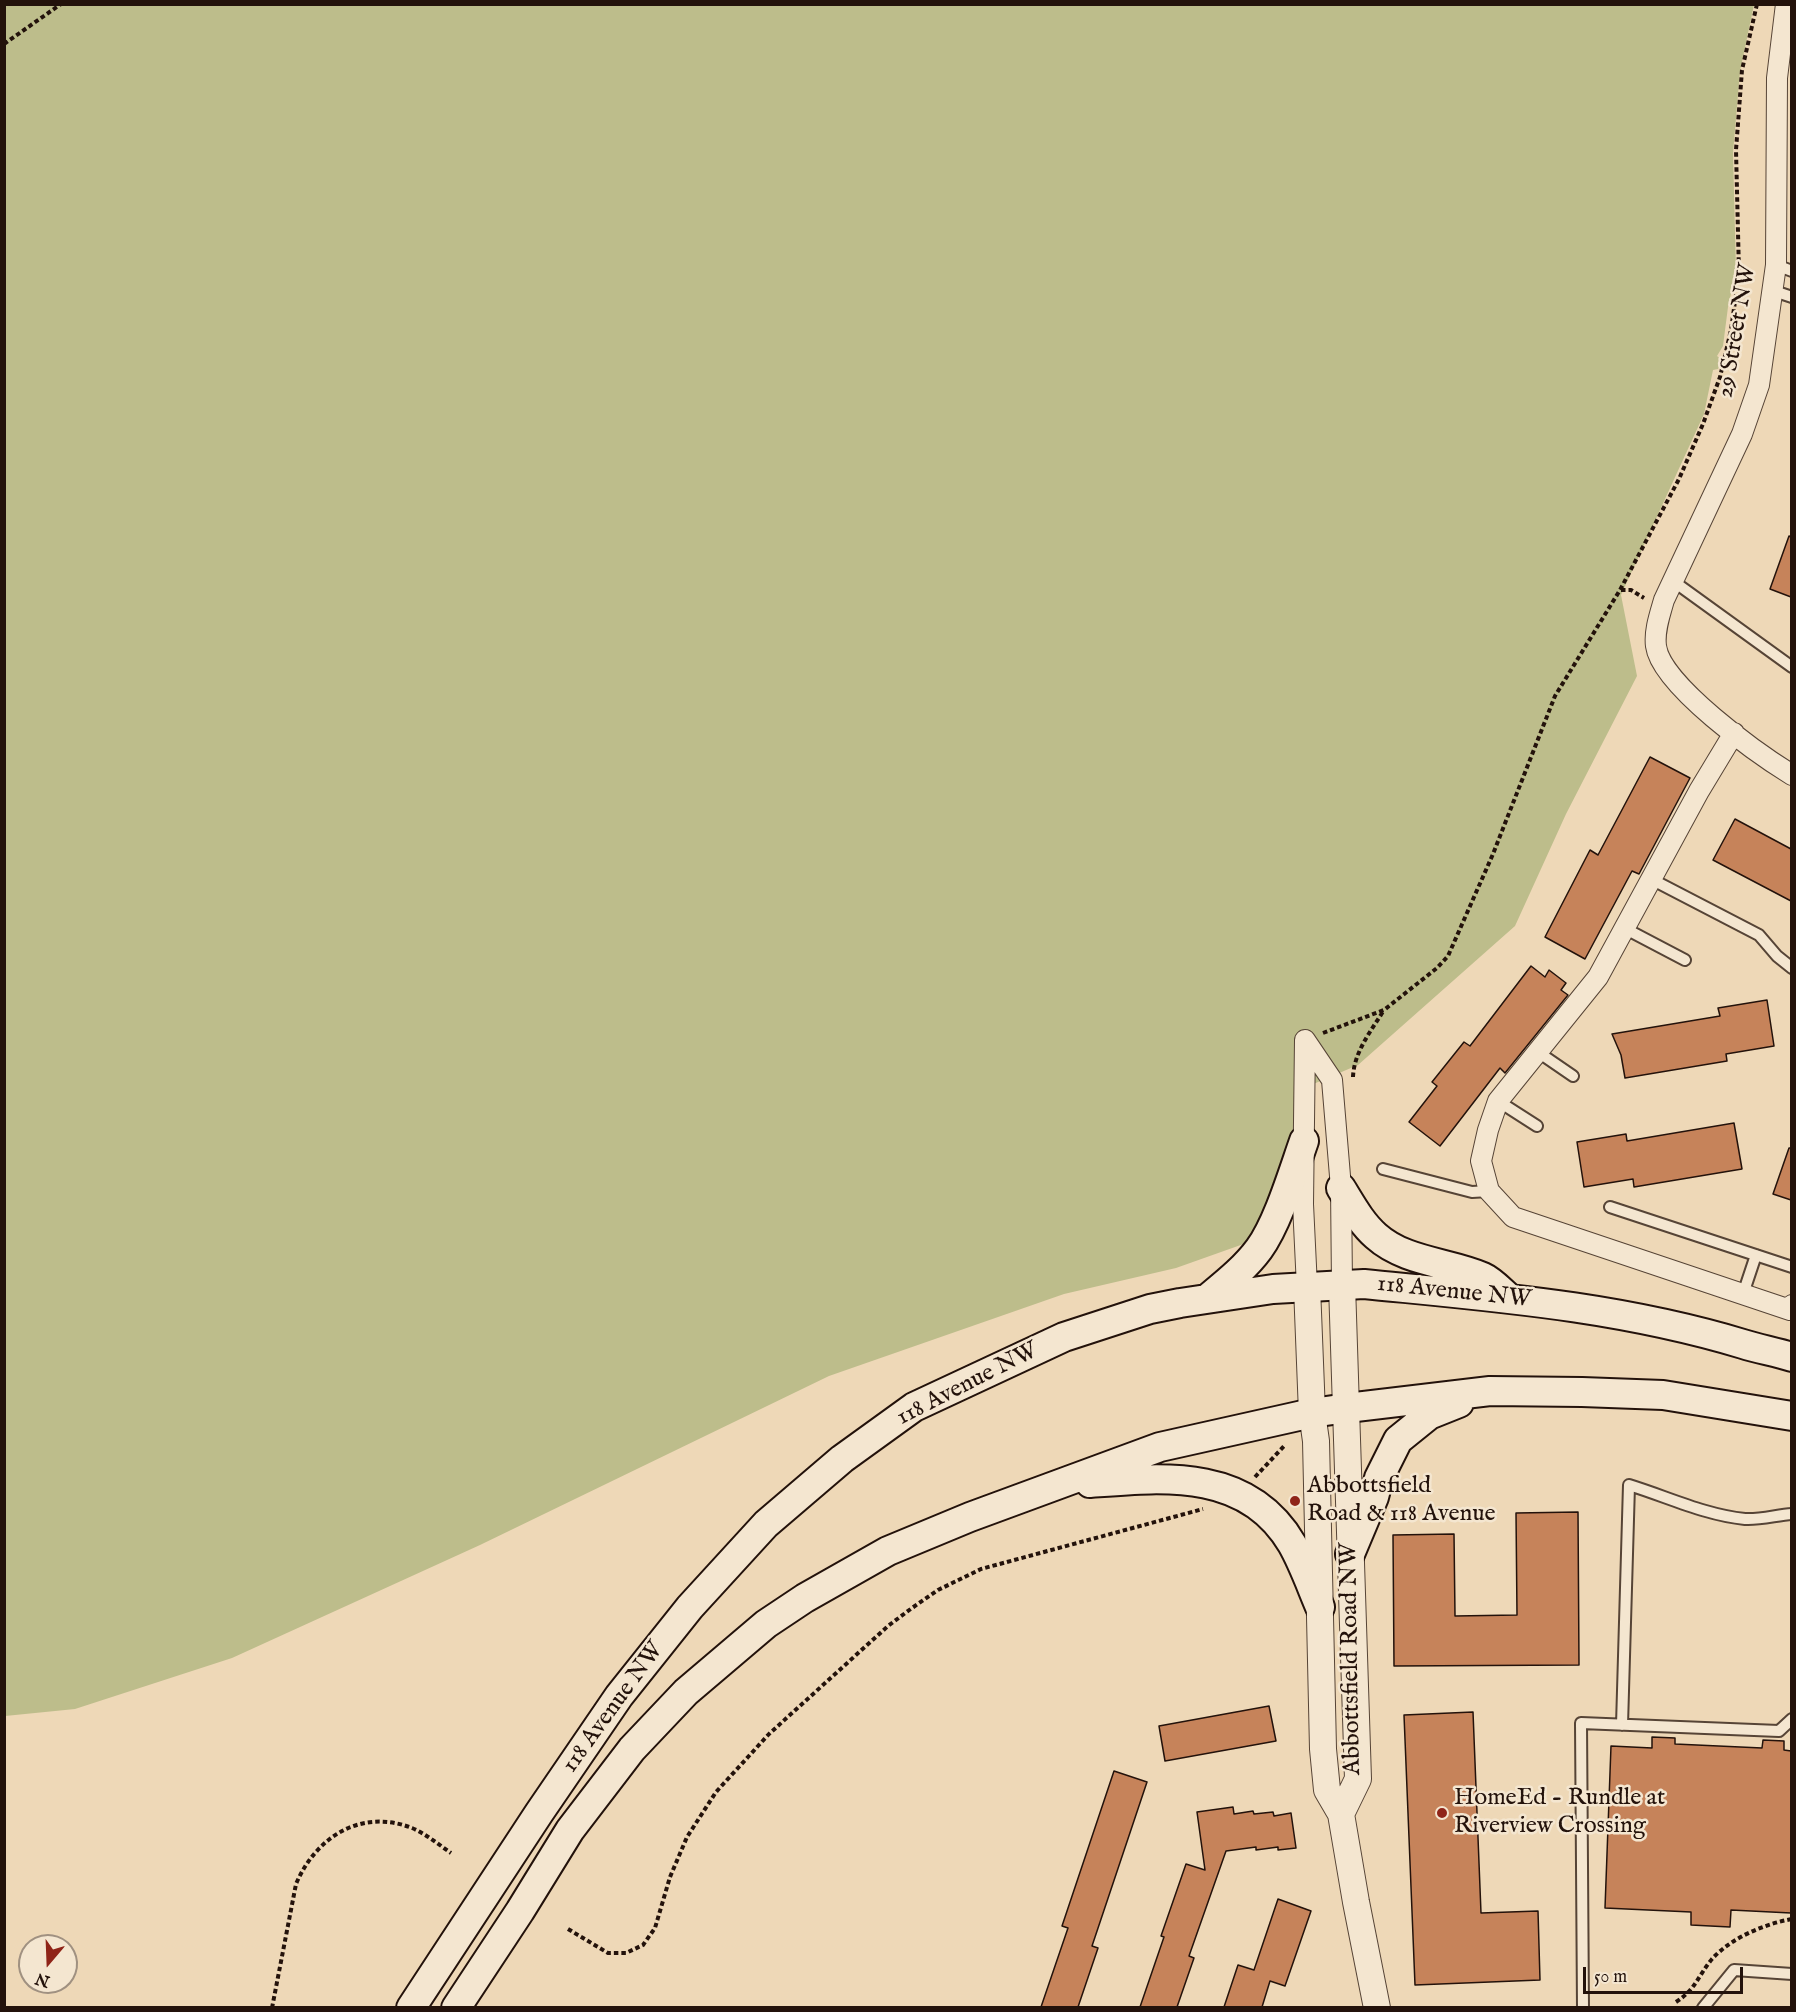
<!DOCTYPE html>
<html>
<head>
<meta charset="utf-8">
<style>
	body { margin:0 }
	#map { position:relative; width:1796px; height:2012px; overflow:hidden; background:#eed8b7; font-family:"IM FELL English",serif }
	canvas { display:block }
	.frame { position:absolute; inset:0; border:6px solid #23120b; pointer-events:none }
	.north { position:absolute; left:18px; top:1934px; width:60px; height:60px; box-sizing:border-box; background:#f4e6d0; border:2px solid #a09181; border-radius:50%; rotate:199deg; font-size:16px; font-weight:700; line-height:24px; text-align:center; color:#23120b }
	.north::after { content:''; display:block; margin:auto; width:21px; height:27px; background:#8f2418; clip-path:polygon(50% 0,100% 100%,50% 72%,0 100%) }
	.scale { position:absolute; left:1583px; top:1967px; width:160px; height:27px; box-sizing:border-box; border:3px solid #23120b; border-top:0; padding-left:8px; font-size:18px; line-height:21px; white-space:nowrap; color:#23120b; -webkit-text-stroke:4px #f4e6d0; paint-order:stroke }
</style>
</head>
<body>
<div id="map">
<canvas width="1796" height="2012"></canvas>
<div class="frame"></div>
<div class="north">N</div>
<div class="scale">50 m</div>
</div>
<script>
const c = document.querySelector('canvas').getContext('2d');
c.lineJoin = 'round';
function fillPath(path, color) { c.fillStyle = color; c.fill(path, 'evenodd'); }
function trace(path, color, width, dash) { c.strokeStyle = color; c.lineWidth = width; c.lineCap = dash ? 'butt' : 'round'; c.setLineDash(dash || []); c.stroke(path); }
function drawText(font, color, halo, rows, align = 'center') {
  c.font = font + ' "IM FELL English",serif'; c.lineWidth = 5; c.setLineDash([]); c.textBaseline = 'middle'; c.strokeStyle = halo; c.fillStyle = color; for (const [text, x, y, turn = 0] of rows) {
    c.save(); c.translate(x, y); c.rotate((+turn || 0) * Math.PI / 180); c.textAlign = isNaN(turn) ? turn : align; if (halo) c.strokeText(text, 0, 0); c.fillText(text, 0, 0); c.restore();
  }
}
fillPath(new Path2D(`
	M 4,5 L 1754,5 L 1740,71 L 1733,153 L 1736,271 L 1728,307 L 1723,346 L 1717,356 L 1722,360 L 1718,369 L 1713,370 L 1704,414 L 1621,595 L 1637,676 L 1566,814 L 1515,926 L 1358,1065 L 1311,1085 L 1296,1135 L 1252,1241 L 1176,1268 L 1064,1294 L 829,1376 L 480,1545 L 232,1658 L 75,1709 L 5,1716 Z`), '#bdbd8b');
const building = new Path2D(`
	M 1789,536 L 1791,537 L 1791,597 L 1770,589 Z
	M 1650,757 L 1690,778 L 1639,874 L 1632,871 L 1585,959 L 1545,937 L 1590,850 L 1598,855 Z
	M 1735,819 L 1791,849 L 1791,901 L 1713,860 Z
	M 1531,966 L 1545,977 L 1549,970 L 1566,983 L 1561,990 L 1568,995 L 1505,1073 L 1500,1068 L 1440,1146 L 1409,1122 L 1437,1086 L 1432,1082 L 1464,1042 L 1470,1046 Z
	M 1767,1000 L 1774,1046 L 1726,1054 L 1727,1061 L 1625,1078 L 1621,1055 L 1612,1034 L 1720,1016 L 1718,1008 Z
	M 1734,1123 L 1742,1169 L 1634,1187 L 1633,1179 L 1584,1187 L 1577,1142 L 1626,1134 L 1627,1141 Z
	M 1789,1148 L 1791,1148 L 1791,1200 L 1773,1194 Z
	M 1578,1512 L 1579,1665 L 1394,1666 L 1393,1535 L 1454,1534 L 1455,1616 L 1517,1615 L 1516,1513 Z
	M 1269,1706 L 1276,1741 L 1165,1761 L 1159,1726 Z
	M 1473,1712 L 1481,1913 L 1538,1911 L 1540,1980 L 1415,1985 L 1404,1715 Z
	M 1652,1737 L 1675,1738 L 1675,1744 L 1762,1748 L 1763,1740 L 1784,1741 L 1784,1750 L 1791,1751 L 1791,1913 L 1731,1910 L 1730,1927 L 1691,1925 L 1691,1912 L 1605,1908 L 1611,1746 L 1652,1748 Z
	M 1114,1771 L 1147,1782 L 1092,1946 L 1098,1948 L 1078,2007 L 1041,2007 L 1068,1928 L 1062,1926 Z
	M 1233,1807 L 1234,1814 L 1253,1811 L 1254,1814 L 1273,1812 L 1274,1816 L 1291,1813 L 1296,1848 L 1278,1850 L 1278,1847 L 1256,1850 L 1256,1847 L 1226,1851 L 1189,1956 L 1194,1958 L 1177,2007 L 1140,2007 L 1164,1937 L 1161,1936 L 1186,1864 L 1205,1870 L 1197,1812 Z
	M 1278,1899 L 1311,1911 L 1285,1986 L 1270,1981 L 1262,2007 L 1224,2007 L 1238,1965 L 1254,1970 Z`);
fillPath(building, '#c6835a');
trace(building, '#23120b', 1.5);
const service = new Path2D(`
	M 1776,265 L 1792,271
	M 1774,291 L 1792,297
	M 1673,581 L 1792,667
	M 1651,879 L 1759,935 L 1777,956 L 1792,968
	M 1624,928 L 1685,960
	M 1538,1052 L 1573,1076
	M 1498,1101 L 1537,1126
	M 1383,1169 L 1472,1192 L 1489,1191
	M 1610,1207 L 1792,1267
	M 1743,1294 L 1756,1255
	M 1622,1725 L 1629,1485 C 1668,1497 1705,1515 1745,1519 C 1760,1520 1777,1515 1792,1514
	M 1583,2008 L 1581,1723 L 1779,1731 L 1792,1719
	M 1703,2008 L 1734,1970 L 1792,1974`);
const minor = new Path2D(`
	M 1786,4 L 1777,78 L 1776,265 L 1759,385 L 1742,434 L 1664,600 C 1660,614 1654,631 1656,646 C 1661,685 1758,754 1792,775
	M 1734,733 L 1699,791 L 1598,977 L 1498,1101 L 1488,1130 L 1481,1161 L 1489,1191 L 1513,1217 L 1790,1310 L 1792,1305
	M 1307,1287 L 1303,1204 L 1305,1040 L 1332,1080 L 1341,1188 L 1342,1285`);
const tertiary = new Path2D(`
	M 1307,1287 L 1312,1413 L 1316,1441 L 1323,1749 L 1327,1790 L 1341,1814 L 1356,1902 L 1377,2008
	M 1341,1814 L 1358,1779 L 1342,1285`);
const secondary = new Path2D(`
	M 1341,1188 C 1351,1204 1361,1223 1376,1236 C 1405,1262 1448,1262 1483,1277 C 1492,1281 1501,1291 1508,1297
	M 1208,1298 C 1226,1283 1245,1268 1259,1249 C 1278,1223 1293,1172 1304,1141
	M 1090,1483 C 1166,1477 1248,1469 1292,1544 C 1303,1563 1311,1586 1320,1607
	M 1350,1554 L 1374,1497 L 1379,1478 L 1398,1440 L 1429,1415 L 1459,1403
	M 411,2008 L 539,1813 L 619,1696 L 690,1607 L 766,1524 L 842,1459 L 914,1407 L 1064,1337 L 1150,1309 L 1180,1303 L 1273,1289 L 1364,1284 C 1494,1297 1617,1306 1743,1344 C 1759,1349 1776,1352 1792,1357
	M 456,2008 L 520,1911 L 570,1830 L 632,1749 L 686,1692 L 766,1624 L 805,1598 L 888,1551 L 970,1517 L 1160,1447 L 1312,1413 L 1347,1408 L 1490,1391 L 1582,1392 L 1663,1395 L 1792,1416`);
trace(service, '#564436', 14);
trace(minor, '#564436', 22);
trace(tertiary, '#564436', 28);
trace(secondary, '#23120b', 32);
trace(new Path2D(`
	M 4,44 L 61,4
	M 1621,590 L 1631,590 L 1644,598
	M 1323,1033 L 1384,1010 L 1437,968 L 1448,956 L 1493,854 L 1555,696 L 1620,590 L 1679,479 L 1703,424 L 1720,377 L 1731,330 L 1739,273 L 1736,150 L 1742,70 L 1757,4
	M 1353,1077 C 1354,1052 1371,1031 1384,1010
	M 1255,1477 L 1285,1445
	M 568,1929 L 608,1953 L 626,1953 L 643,1945 L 655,1928 L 670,1877 L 687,1837 L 716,1792 L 769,1734 L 888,1626 L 912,1608 L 938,1590 L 981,1569 L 1203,1509
	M 1676,2002 C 1696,1989 1698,1976 1712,1959 C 1731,1938 1764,1924 1792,1919
	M 272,2008 L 296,1884 C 316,1837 361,1808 412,1828 C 426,1834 438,1844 451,1853`), '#23120b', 4, [4.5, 3]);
trace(service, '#f4e6d0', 10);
trace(minor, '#f4e6d0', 20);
trace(tertiary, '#f4e6d0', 26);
trace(secondary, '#f4e6d0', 28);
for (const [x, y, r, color] of [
	[1295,1501,6,"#8f2418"],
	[1442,1813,6,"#8f2418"]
]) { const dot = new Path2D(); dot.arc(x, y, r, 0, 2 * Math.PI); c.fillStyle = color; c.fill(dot); trace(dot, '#f4e6d0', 2); }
drawText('24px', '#23120b', '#f4e6d0', [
	["29 Street NW",1738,331,-80],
	["118 Avenue NW",1454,1293,6],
	["118 Avenue NW",968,1385,-27],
	["Abbottsfield Road NW",1352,1659,-91],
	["118 Avenue NW",614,1708,-54]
]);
drawText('24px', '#23120b', '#f4e6d0', [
	["Abbottsfield",1307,1487],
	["Road & 118 Avenue",1307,1515],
	["HomeEd - Rundle at",1454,1799],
	["Riverview Crossing",1454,1827]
], 'left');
</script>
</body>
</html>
